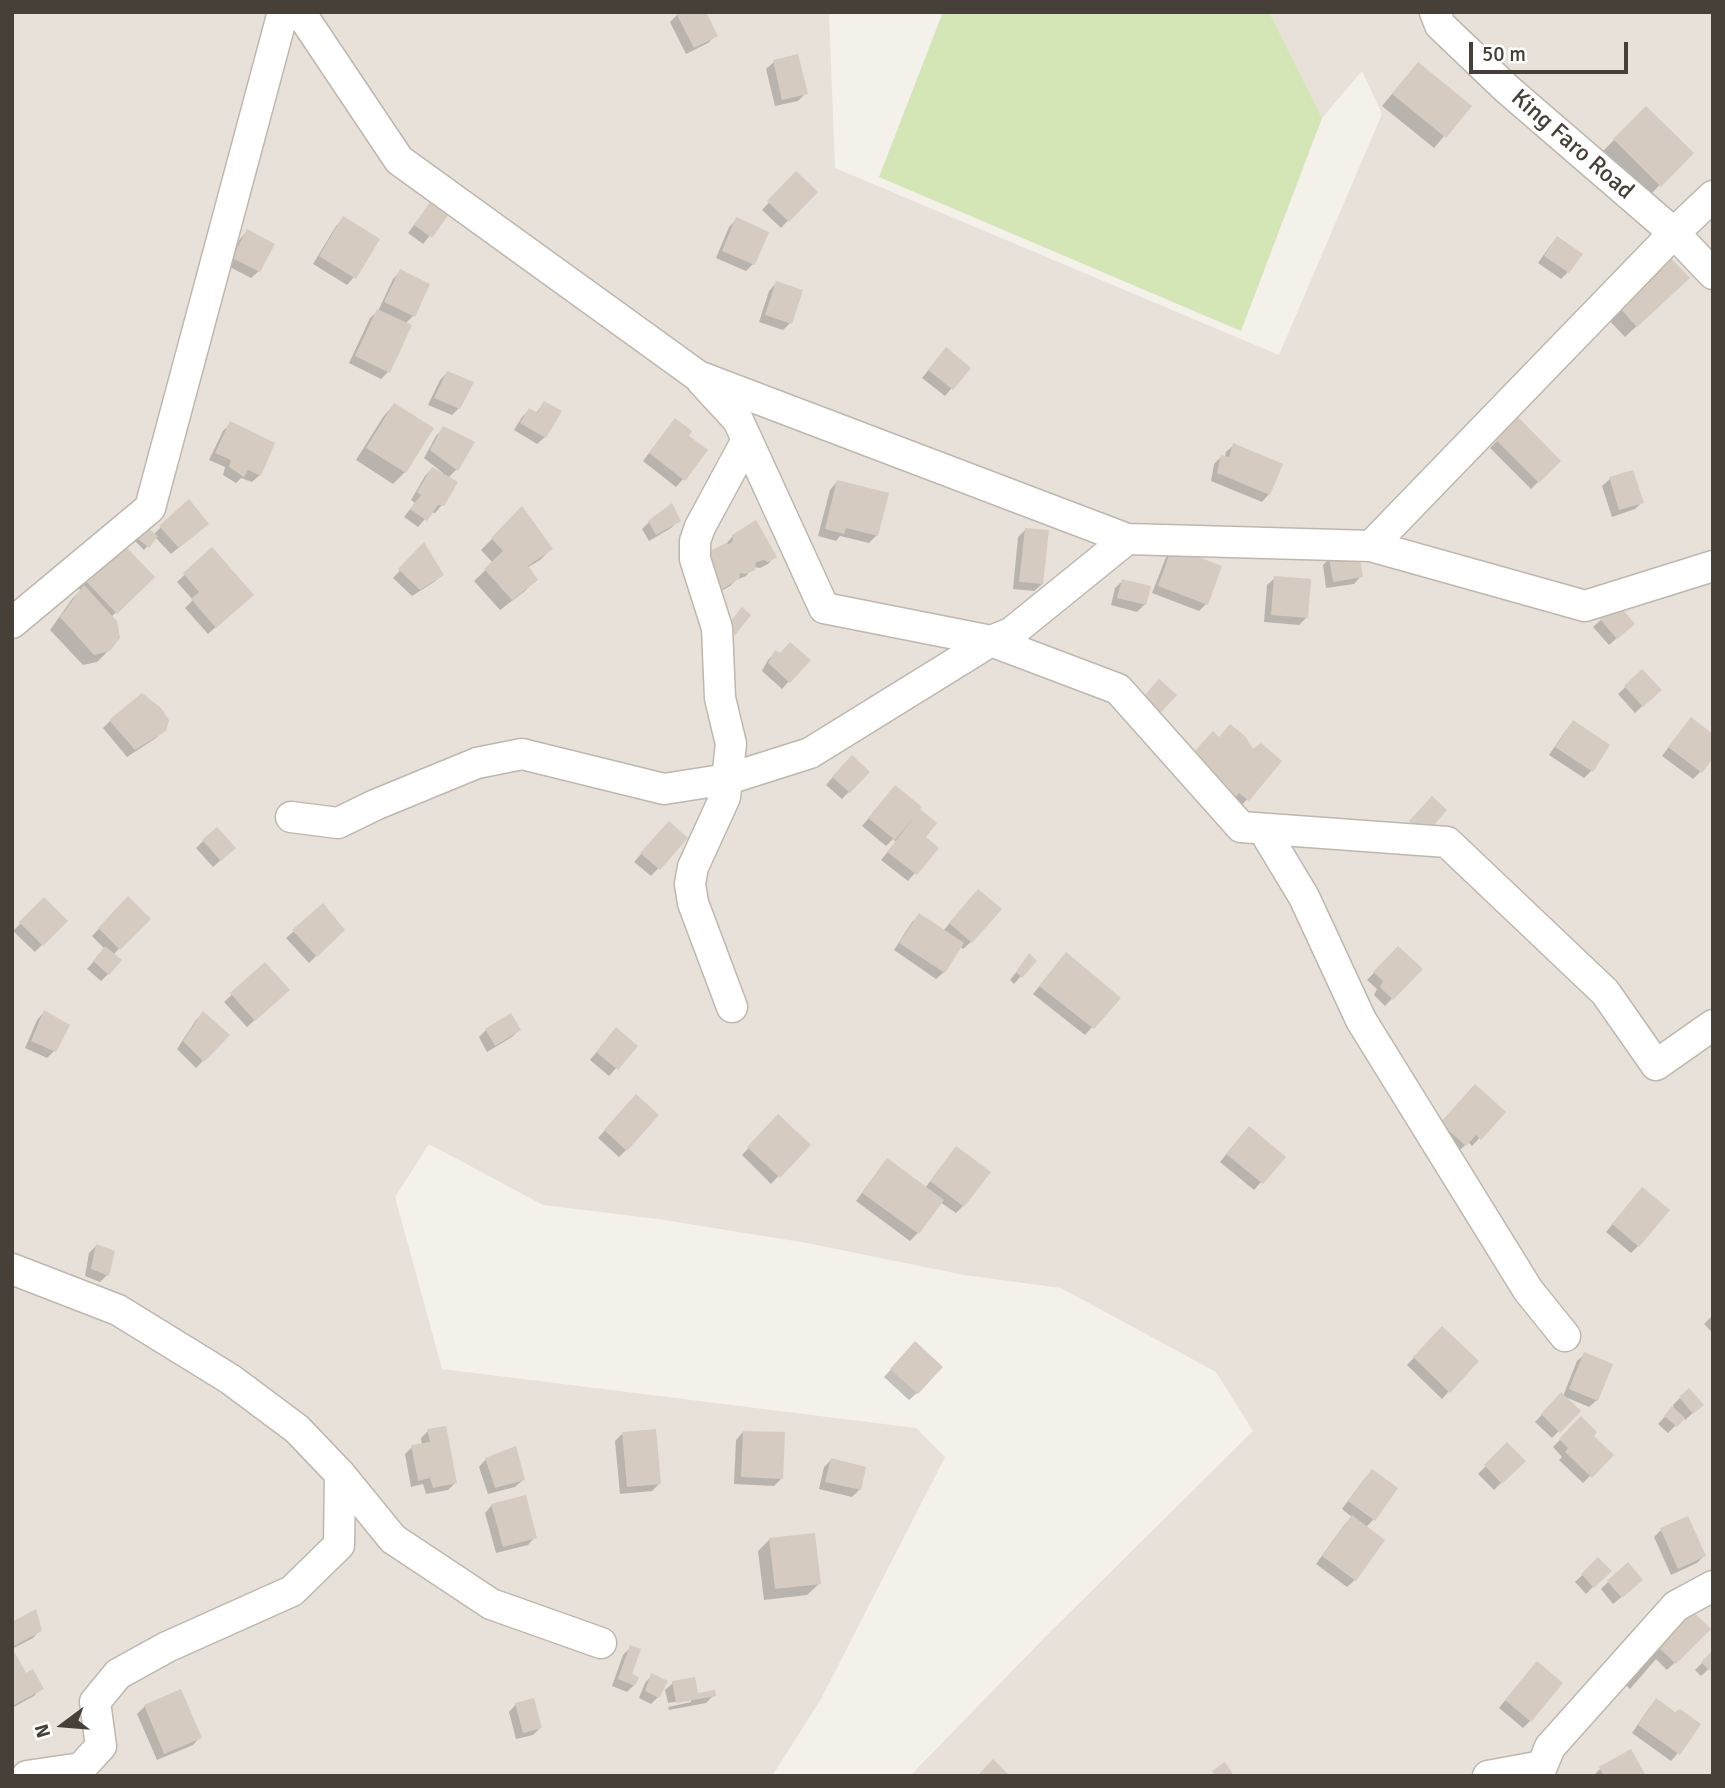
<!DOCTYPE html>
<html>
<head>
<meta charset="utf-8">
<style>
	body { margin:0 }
	#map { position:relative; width:1725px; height:1788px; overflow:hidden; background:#f4f0ea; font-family:Signika,sans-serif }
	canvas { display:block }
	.frame { position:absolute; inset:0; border:14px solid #474039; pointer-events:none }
	.north { position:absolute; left:28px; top:1690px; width:70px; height:70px; -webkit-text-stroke:5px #fff; paint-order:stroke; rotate:254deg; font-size:19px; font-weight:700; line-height:28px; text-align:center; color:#474039 }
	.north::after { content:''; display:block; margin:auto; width:24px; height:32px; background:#474039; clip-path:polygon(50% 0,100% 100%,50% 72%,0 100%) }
	.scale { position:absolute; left:1469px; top:42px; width:159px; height:32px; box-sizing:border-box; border:4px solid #474039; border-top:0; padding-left:9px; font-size:21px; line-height:24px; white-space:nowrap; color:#474039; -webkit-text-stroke:5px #fff; paint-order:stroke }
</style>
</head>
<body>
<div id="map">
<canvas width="1725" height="1788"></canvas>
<div class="frame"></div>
<div class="north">N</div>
<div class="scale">50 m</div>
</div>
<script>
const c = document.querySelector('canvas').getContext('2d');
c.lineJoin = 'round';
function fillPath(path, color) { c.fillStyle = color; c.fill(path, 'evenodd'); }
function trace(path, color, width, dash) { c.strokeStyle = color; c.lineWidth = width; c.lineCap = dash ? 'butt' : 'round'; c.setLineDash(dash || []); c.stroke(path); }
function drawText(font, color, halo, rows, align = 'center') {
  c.font = font + ' Signika,sans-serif'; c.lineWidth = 5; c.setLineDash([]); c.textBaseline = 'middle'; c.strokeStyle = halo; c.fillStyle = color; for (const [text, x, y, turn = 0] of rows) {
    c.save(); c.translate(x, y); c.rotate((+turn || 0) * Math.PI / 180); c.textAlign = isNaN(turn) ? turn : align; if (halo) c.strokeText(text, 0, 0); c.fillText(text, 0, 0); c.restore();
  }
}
fillPath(new Path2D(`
	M 12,12 L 829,12 L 835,168 L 1279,355 L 1382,114 L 1362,71 L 1322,118 L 1269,12 L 1713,12 L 1713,1776 L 910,1776 L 1046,1636 L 1253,1431 L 1216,1372 L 1061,1288 L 964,1275 L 807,1243 L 658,1219 L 543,1205 L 429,1144 L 395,1197 L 442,1369 L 916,1428 L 945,1457 L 821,1699 L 772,1776 L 12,1776 Z`), '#e7e1d9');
fillPath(new Path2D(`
	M 943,12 L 1269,12 L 1322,118 L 1241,331 L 879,177 Z`), '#d4e5b6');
fillPath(new Path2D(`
	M 677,15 L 716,35 L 708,43 L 686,54 L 670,22 Z
	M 774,62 L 806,93 L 798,101 L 775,106 L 766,69 Z
	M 1407,76 L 1469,107 L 1434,148 L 1382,106 Z
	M 1646,108 L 1691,153 L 1648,197 L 1603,151 Z
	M 796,174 L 815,192 L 781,228 L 762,210 Z
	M 430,204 L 446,216 L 423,244 L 408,233 Z
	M 343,219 L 354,277 L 347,285 L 313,264 L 336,226 Z
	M 737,219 L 753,264 L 746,271 L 716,258 L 729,227 Z
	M 247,231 L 259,271 L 251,278 L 226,265 L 240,239 Z
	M 1557,238 L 1568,272 L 1561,279 L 1538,263 L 1550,246 Z
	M 401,271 L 413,316 L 405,324 L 388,372 L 381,379 L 349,363 L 370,318 L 378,311 L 393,279 Z
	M 776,283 L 790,323 L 783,330 L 759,322 L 769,291 Z
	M 1676,289 L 1625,337 L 1606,317 L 1617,306 Z
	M 939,357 L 969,368 L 945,396 L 922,378 Z
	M 447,373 L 459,408 L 452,415 L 428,405 L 440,380 Z
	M 544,403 L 545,437 L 537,444 L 514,430 L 522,417 L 529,410 L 535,414 Z
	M 394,405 L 405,472 L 393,484 L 356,460 L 383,417 Z
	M 1518,420 L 1559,461 L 1531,489 L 1490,448 Z
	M 230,424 L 260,475 L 252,482 L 241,478 L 236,483 L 223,475 L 225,467 L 209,460 L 223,431 Z
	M 668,428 L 686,436 L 683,479 L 676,487 L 643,461 Z
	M 443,429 L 472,443 L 456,470 L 448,478 L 442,505 L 435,513 L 431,512 L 418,527 L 404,517 L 415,503 L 411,500 L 425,476 L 432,469 L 442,475 L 443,473 L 424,458 L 436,436 Z
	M 1234,445 L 1269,494 L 1262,502 L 1211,481 L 1214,464 L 1221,457 L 1225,457 L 1226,452 Z
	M 1610,479 L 1642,502 L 1635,509 L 1612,517 L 1602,486 Z
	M 837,482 L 877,535 L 869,543 L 840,536 L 836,541 L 818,536 L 830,490 Z
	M 188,501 L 199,531 L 171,554 L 155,537 L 144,550 L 134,540 L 146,529 L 153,535 Z
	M 522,509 L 551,549 L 540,560 L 527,568 L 536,579 L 525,591 L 500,610 L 474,581 L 493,563 L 481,550 Z
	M 678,521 L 671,528 L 649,541 L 642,529 L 649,522 Z
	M 1026,529 L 1042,584 L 1034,591 L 1013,589 L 1018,537 Z
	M 733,536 L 775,556 L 768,564 L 760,568 L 754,567 L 746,576 L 736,580 L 730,586 L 711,597 L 726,544 Z
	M 122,545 L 153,577 L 111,617 L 109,650 L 97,662 L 83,665 L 50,630 L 72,599 L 81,590 L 78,588 Z
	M 424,545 L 442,575 L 434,582 L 412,596 L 393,578 Z
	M 1173,549 L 1206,604 L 1199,611 L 1152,593 L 1166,557 Z
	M 212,550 L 244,602 L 208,634 L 185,608 L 193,600 L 177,582 Z
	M 1330,558 L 1361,576 L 1354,584 L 1326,588 L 1323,565 Z
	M 1275,578 L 1306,618 L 1299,625 L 1264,622 L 1267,585 Z
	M 1122,581 L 1145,604 L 1137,612 L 1111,605 L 1115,588 Z
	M 1617,605 L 1625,631 L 1609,645 L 1593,627 Z
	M 776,652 L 808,660 L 782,689 L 762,671 L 768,660 Z
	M 1642,671 L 1659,690 L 1635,713 L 1618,694 Z
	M 110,721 L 164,730 L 156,738 L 127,757 L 103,728 Z
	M 1573,722 L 1607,746 L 1591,771 L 1584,778 L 1549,755 L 1566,730 Z
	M 1684,727 L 1700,772 L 1693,779 L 1662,756 Z
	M 1219,739 L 1280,762 L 1240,807 L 1231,799 Z
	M 844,764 L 868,772 L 842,799 L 826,785 Z
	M 888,795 L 919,807 L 923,838 L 936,848 L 908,881 L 881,860 L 896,842 L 893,839 L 886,846 L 862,826 Z
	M 662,830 L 686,838 L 651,876 L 634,862 Z
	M 203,841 L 226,855 L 213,867 L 196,848 Z
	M 971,898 L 971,942 L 963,949 L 960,946 L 944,972 L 936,979 L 894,950 L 912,922 L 920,915 L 943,931 Z
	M 128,899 L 148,919 L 113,955 L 108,974 L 101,981 L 87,969 L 105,949 L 92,936 Z
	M 44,900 L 66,921 L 35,952 L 13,931 Z
	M 343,930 L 309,963 L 286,938 L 294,931 Z
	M 1398,948 L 1420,969 L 1385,1006 L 1374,995 L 1377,989 L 1367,980 Z
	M 1029,956 L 1021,976 L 1014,984 L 1010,980 Z
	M 1059,962 L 1118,998 L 1085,1035 L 1033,994 Z
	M 265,964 L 281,997 L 247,1027 L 224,1002 Z
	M 44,1012 L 54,1051 L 47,1058 L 25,1048 L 37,1020 Z
	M 204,1013 L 228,1035 L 196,1068 L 177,1049 L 196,1020 Z
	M 486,1030 L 519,1030 L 512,1037 L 487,1052 L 479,1037 Z
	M 609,1037 L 636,1046 L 609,1076 L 590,1060 Z
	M 1468,1093 L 1503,1112 L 1472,1146 L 1468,1142 L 1458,1152 L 1434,1131 Z
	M 629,1104 L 626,1150 L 619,1157 L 598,1138 Z
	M 778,1116 L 808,1145 L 771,1184 L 742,1155 Z
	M 1242,1135 L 1283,1157 L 1254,1190 L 1220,1162 Z
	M 956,1148 L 963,1206 L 956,1213 L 940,1202 L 918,1233 L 910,1241 L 856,1201 L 880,1168 L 887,1160 L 925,1188 Z
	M 1635,1197 L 1638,1246 L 1631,1253 L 1606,1232 Z
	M 96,1246 L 107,1275 L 100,1282 L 85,1276 L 89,1253 Z
	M 1713,1315 L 1713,1333 L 1704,1324 Z
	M 1442,1328 L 1449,1391 L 1442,1399 L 1407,1365 Z
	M 908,1351 L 917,1393 L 909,1400 L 884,1377 Z
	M 1585,1354 L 1597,1400 L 1589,1407 L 1563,1396 L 1577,1361 Z
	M 1561,1395 L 1578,1411 L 1552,1438 L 1535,1422 Z
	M 1680,1398 L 1694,1412 L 1685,1420 L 1683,1418 L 1668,1433 L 1658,1424 L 1674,1407 L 1673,1405 Z
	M 1581,1418 L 1591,1436 L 1611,1455 L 1583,1483 L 1559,1460 L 1562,1457 L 1553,1447 Z
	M 428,1431 L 455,1483 L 448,1490 L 426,1494 L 423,1484 L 411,1487 L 405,1454 L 412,1447 L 422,1445 L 421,1438 Z
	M 743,1432 L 781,1479 L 774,1486 L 734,1484 L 736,1440 Z
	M 623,1433 L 659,1484 L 652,1491 L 620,1494 L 615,1441 Z
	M 1507,1445 L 1523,1461 L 1494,1490 L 1478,1474 Z
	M 486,1459 L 523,1480 L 515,1487 L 488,1494 L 479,1467 Z
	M 831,1460 L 864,1468 L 859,1490 L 852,1497 L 819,1489 L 824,1467 Z
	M 1372,1471 L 1373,1520 L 1366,1527 L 1355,1580 L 1347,1587 L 1316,1564 L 1345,1524 L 1352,1517 L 1342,1509 L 1365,1478 Z
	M 492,1505 L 535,1537 L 528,1545 L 496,1553 L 485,1513 Z
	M 1661,1530 L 1704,1556 L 1697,1563 L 1671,1575 L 1654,1537 Z
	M 770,1539 L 819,1584 L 807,1595 L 764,1600 L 758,1551 Z
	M 1598,1560 L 1609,1571 L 1586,1594 L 1575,1582 Z
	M 1608,1582 L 1634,1587 L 1613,1604 L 1601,1589 Z
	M 12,1624 L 40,1630 L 33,1638 L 12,1649 Z
	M 1708,1630 L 1667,1670 L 1656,1659 L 1630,1689 L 1619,1679 L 1647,1650 Z
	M 631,1647 L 630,1675 L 634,1685 L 627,1692 L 612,1686 L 623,1655 Z
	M 12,1652 L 25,1675 L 41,1688 L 34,1696 L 12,1708 Z
	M 1713,1652 L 1713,1665 L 1701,1676 L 1695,1670 Z
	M 1530,1670 L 1530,1721 L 1523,1728 L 1499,1708 Z
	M 652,1675 L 658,1697 L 651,1704 L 639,1698 L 645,1683 Z
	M 673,1683 L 697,1695 L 714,1695 L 706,1703 L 669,1710 L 668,1707 L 691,1702 L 691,1699 L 668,1703 L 665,1690 Z
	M 1656,1701 L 1675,1714 L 1678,1753 L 1671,1761 L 1632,1733 L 1649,1708 Z
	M 516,1704 L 540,1728 L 533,1735 L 516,1739 L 509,1712 Z
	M 145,1706 L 200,1737 L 193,1745 L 157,1760 L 137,1714 Z
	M 1600,1769 L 1644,1776 L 1593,1776 Z`), '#0003');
fillPath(new Path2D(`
	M 678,12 L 706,12 L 718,36 L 694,48 L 676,13 Z
	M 798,54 L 808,94 L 782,100 L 773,60 Z
	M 1418,62 L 1472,106 L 1446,138 L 1392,94 Z
	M 1646,106 L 1694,153 L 1661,187 L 1613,139 Z
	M 796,171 L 818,192 L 789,222 L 767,201 Z
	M 430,202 L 448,215 L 432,238 L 414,225 Z
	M 343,216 L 380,239 L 356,279 L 319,256 Z
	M 736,217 L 769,232 L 755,265 L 722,251 Z
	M 247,229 L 275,244 L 260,272 L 232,258 Z
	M 1557,236 L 1583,254 L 1569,273 L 1544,256 Z
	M 1668,255 L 1690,278 L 1637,327 L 1616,304 Z
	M 400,269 L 430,284 L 415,317 L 384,302 Z
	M 776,281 L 803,290 L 792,324 L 765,315 Z
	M 377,309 L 412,325 L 390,373 L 355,356 Z
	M 946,347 L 971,368 L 953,390 L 928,370 Z
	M 447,371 L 474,382 L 460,409 L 434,398 Z
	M 544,401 L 562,411 L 546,438 L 520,423 L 529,408 L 537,413 Z
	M 394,403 L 434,428 L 406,473 L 366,448 Z
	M 1518,417 L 1561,461 L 1539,483 L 1496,440 Z
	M 675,418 L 692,431 L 689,436 L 708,450 L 685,481 L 649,453 Z
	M 230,421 L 275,443 L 261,476 L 248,470 L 244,477 L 229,467 L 231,460 L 215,453 Z
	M 443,426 L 475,442 L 458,471 L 430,450 Z
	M 1233,443 L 1283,464 L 1270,495 L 1217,473 L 1221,455 L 1229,457 Z
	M 432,467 L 458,482 L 444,506 L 438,505 L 427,521 L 410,509 L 421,495 L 417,492 Z
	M 1633,470 L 1644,503 L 1619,510 L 1609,477 Z
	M 837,480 L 889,493 L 878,536 L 846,528 L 844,534 L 825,529 Z
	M 189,499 L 209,524 L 179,548 L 159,526 Z
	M 672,503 L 681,521 L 656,535 L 648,521 Z
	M 522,506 L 553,549 L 528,566 L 538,580 L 512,600 L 484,569 L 503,551 L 491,538 Z
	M 756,520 L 777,557 L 768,562 L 764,560 L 756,562 L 755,570 L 746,574 L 740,573 L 739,579 L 719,591 L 700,556 L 726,543 L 729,544 L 733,541 L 732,535 Z
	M 146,527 L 158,536 L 149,548 L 135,536 Z
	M 1025,528 L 1049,530 L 1043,584 L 1019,582 Z
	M 424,542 L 444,575 L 420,590 L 398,569 Z
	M 122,543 L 155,577 L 117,614 L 84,579 Z
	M 212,547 L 254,595 L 216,628 L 191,599 L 199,592 L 183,573 Z
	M 1172,547 L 1222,566 L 1208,605 L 1158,586 Z
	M 1359,552 L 1363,577 L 1333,582 L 1329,557 Z
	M 1274,576 L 1311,579 L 1308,618 L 1271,615 Z
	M 1122,579 L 1151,586 L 1146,605 L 1117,598 Z
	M 84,585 L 117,621 L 120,638 L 110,651 L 94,655 L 60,617 Z
	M 1617,603 L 1635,624 L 1617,639 L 1599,618 Z
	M 742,607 L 751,615 L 735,635 L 726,627 Z
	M 790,642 L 811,660 L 790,683 L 768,663 L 775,650 L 780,653 Z
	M 1642,669 L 1662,690 L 1643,707 L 1624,686 Z
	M 1159,679 L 1177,695 L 1153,721 L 1136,705 Z
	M 142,693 L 161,708 L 169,720 L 166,731 L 135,750 L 109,720 Z
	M 1691,717 L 1713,734 L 1713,758 L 1702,773 L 1668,747 Z
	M 1573,720 L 1610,745 L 1593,772 L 1555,747 Z
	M 1230,724 L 1245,736 L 1253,749 L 1261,743 L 1282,761 L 1249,801 L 1239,793 L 1235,798 L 1207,774 L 1210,770 L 1192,754 L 1213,731 L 1219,737 Z
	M 852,755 L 870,772 L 850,793 L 832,777 Z
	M 895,785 L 922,807 L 920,809 L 937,823 L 926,837 L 939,848 L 917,875 L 887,852 L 915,816 L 895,840 L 868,818 Z
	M 1432,796 L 1447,810 L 1425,835 L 1409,821 Z
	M 669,821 L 688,838 L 660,870 L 640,853 Z
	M 217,827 L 236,848 L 221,861 L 202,840 Z
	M 978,889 L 1002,909 L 972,943 L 949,923 Z
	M 128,896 L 151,919 L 120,950 L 98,928 Z
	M 44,897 L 68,921 L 43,946 L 19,922 Z
	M 323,903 L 345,930 L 317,957 L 292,930 Z
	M 919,913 L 964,943 L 945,973 L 899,943 Z
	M 105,946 L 122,960 L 109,975 L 93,961 Z
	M 1398,946 L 1423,969 L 1393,1000 L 1380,987 L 1383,981 L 1373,972 Z
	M 1066,952 L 1121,998 L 1094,1029 L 1039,986 Z
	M 1029,953 L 1037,961 L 1022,978 L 1016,972 Z
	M 265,962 L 290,990 L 255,1021 L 230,993 Z
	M 44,1010 L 70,1025 L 56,1052 L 31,1041 Z
	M 203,1011 L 230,1035 L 204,1062 L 183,1041 Z
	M 511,1013 L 521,1030 L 495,1046 L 485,1029 Z
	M 616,1027 L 638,1046 L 618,1070 L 596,1052 Z
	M 1475,1084 L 1506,1112 L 1481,1140 L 1476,1135 L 1466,1146 L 1440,1123 Z
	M 636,1094 L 659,1115 L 627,1151 L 604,1130 Z
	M 778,1114 L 811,1145 L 780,1178 L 747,1147 Z
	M 1249,1126 L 1286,1157 L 1263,1184 L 1226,1154 Z
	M 956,1146 L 991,1172 L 964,1207 L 930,1181 Z
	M 887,1158 L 944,1200 L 919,1234 L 862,1193 Z
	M 1642,1187 L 1670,1210 L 1639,1247 L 1612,1224 Z
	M 96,1244 L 115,1251 L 109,1276 L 91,1269 Z
	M 1442,1326 L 1479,1361 L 1450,1393 L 1413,1357 Z
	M 915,1341 L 943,1367 L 918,1394 L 890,1369 Z
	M 1584,1352 L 1613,1364 L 1598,1401 L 1569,1389 Z
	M 1689,1388 L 1704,1405 L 1693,1414 L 1679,1397 Z
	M 1561,1392 L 1581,1411 L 1560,1433 L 1541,1414 Z
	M 1672,1406 L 1685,1418 L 1677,1427 L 1664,1416 Z
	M 1581,1416 L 1597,1432 L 1594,1436 L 1614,1455 L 1592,1478 L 1565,1452 L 1568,1448 L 1559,1439 Z
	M 446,1426 L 457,1483 L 433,1488 L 430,1478 L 418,1481 L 411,1445 L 430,1442 L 427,1429 Z
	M 656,1429 L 661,1484 L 627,1487 L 622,1432 Z
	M 743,1431 L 785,1432 L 783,1479 L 741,1477 Z
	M 1507,1442 L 1526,1461 L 1502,1484 L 1484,1465 Z
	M 516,1446 L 525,1480 L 495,1488 L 485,1458 Z
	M 831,1458 L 866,1467 L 861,1490 L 825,1482 Z
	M 1372,1469 L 1398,1488 L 1375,1521 L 1348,1501 Z
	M 526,1495 L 537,1538 L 503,1547 L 491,1504 Z
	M 1352,1515 L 1385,1540 L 1356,1581 L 1322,1556 Z
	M 1688,1516 L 1706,1556 L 1678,1569 L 1660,1528 Z
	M 815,1533 L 821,1584 L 775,1589 L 769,1538 Z
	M 1598,1557 L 1612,1571 L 1594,1588 L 1581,1574 Z
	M 1628,1562 L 1643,1580 L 1622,1598 L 1607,1581 Z
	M 1688,1607 L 1711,1629 L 1676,1664 L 1653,1642 Z
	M 36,1609 L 42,1631 L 12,1647 L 12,1622 Z
	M 630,1645 L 641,1649 L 632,1674 L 639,1677 L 635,1686 L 618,1679 Z
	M 12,1648 L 26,1673 L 33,1669 L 44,1689 L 12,1706 Z
	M 1713,1650 L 1713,1668 L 1710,1671 L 1701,1662 Z
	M 1537,1661 L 1563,1683 L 1531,1722 L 1505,1700 Z
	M 651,1673 L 668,1681 L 659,1698 L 645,1691 Z
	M 695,1677 L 698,1693 L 715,1690 L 716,1696 L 676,1703 L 672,1681 Z
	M 181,1689 L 202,1738 L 164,1754 L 144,1705 Z
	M 534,1698 L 542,1728 L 523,1733 L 515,1703 Z
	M 1656,1698 L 1675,1712 L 1680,1709 L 1701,1724 L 1680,1755 L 1638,1725 Z
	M 1631,1749 L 1646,1776 L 1604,1776 L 1599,1767 Z
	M 993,1759 L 1010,1776 L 977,1776 Z
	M 1225,1762 L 1234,1776 L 1215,1776 L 1212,1771 Z`), '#d5cbc0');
const minor = new Path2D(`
	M 300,12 L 399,160 L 698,376 L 1127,539 L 1371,546 L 1674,233 L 1713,196
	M 1435,12 L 1440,25 L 1507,89 L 1674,233 L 1713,274
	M 702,381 L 738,420 L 824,608 L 991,641 L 1118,689 L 1241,827 L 1447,842 L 1605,992 L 1656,1065 L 1713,1025
	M 1371,546 L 1585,606 L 1713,566
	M 12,623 L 150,508 L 283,12
	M 291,817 L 338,823 L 375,805 L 477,763 L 522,754 L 664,789 L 728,779 L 810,753 L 991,641 L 1011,633 L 1127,539
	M 1263,829 L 1304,897 L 1361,1020 L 1528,1290 L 1565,1336
	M 732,1007 L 693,903 L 690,884 L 693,867 L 725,797 L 731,744 L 720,698 L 717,628 L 695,559 L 695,541 L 700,527 L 747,440
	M 12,1269 L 118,1310 L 230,1379 L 297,1429 L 340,1474 L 339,1545 L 292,1591 L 167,1647 L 118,1674 L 95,1702 L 101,1746 L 81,1768 L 27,1776
	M 340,1474 L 393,1539 L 491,1604 L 601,1643
	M 1488,1776 L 1542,1766
	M 1538,1776 L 1550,1747 L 1676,1606 L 1713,1586`);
trace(minor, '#bfb7ad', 33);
trace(minor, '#fff', 30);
drawText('24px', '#474039', '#fff', [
	["King Faro Road",1572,145,41]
]);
</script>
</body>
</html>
